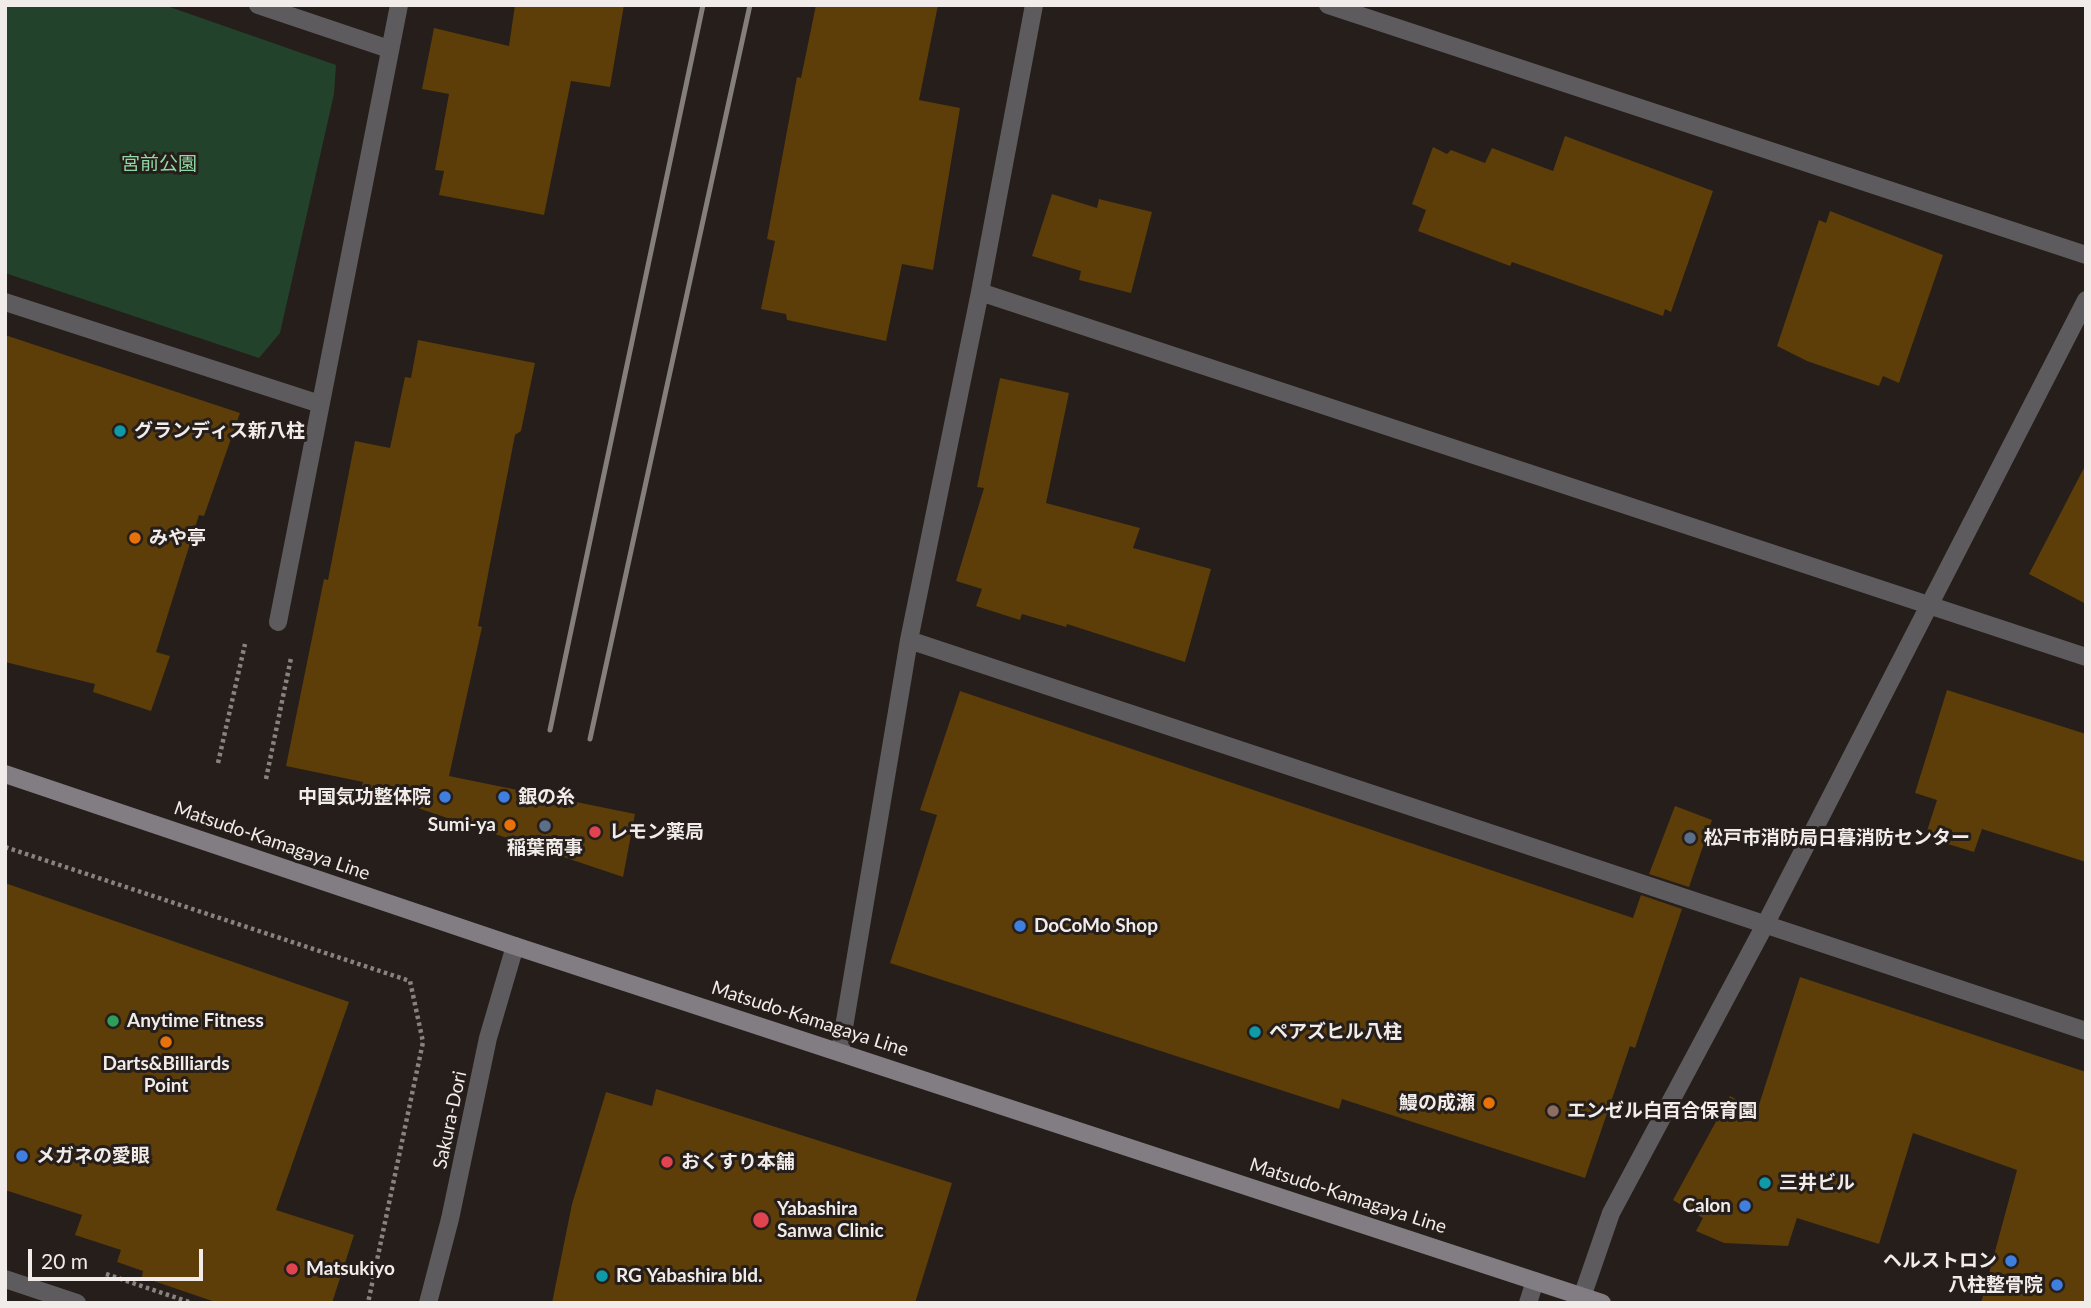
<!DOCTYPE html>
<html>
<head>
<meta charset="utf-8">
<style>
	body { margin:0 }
	#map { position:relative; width:2091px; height:1308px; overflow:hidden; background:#251e1a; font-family:Lato,sans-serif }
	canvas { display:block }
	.frame { position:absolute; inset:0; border:7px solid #f1ece9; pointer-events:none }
	.scale { position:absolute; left:28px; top:1249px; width:175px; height:32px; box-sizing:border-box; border:4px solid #f1ece9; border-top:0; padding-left:9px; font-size:21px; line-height:24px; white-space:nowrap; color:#f1ece9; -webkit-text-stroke:5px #251e1a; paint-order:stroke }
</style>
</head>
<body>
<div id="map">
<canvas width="2091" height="1308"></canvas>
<div class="frame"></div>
<div class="scale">20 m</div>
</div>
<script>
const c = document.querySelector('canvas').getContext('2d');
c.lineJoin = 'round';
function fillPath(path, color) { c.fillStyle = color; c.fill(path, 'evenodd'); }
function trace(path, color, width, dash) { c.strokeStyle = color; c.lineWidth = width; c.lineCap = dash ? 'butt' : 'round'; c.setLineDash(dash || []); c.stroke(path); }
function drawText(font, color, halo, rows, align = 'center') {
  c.font = font + ' Lato,"Noto Sans JP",sans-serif'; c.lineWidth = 6; c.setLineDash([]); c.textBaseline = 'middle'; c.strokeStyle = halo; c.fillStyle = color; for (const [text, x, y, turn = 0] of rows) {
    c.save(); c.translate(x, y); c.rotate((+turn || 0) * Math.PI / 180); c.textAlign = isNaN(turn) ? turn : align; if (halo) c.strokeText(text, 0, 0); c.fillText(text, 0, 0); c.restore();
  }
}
fillPath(new Path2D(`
	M 5,5 L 164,5 L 336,65 L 334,94 L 280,333 L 259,358 L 5,273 Z`), '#23422c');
fillPath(new Path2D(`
	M 515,5 L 624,5 L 610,87 L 571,81 L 544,215 L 439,195 L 444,171 L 435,170 L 449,94 L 422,89 L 434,28 L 509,46 Z
	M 816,5 L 938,5 L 919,100 L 960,108 L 933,270 L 902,264 L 886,341 L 787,320 L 786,314 L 761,309 L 775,241 L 767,239 L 797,77 L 801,78 Z
	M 1565,136 L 1713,191 L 1671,312 L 1665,309 L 1663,316 L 1512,262 L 1510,266 L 1418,231 L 1426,210 L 1412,204 L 1433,147 L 1447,154 L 1451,150 L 1485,163 L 1492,148 L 1553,171 Z
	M 1052,194 L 1097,208 L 1099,199 L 1152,212 L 1131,293 L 1079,280 L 1081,271 L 1032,256 Z
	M 1830,211 L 1943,255 L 1899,383 L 1883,376 L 1879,386 L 1807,361 L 1777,346 L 1819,220 L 1826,223 Z
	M 5,335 L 240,413 L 204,516 L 199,515 L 156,652 L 170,656 L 151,711 L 93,692 L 95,684 L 5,662 Z
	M 418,340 L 535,363 L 521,431 L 515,435 L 478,626 L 482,627 L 449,776 L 635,814 L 623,877 L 361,789 L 363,782 L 286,766 L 324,579 L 328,580 L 355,441 L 390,448 L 405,377 L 411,378 Z
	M 1000,378 L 1069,393 L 1046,503 L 1140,528 L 1133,548 L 1211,569 L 1185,662 L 1067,624 L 1066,627 L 1022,614 L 1020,620 L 976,606 L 982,589 L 956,581 L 984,488 L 977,487 Z
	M 2086,464 L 2086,604 L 2029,574 Z
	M 1947,690 L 2086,734 L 2086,862 L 1982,829 L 1974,852 L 1925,837 L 1937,800 L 1915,793 Z
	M 960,691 L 1633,918 L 1641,895 L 1682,909 L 1635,1048 L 1630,1046 L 1585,1178 L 1342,1099 L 1339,1109 L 890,963 L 937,815 L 920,810 Z
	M 1675,806 L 1712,820 L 1689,887 L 1649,874 Z
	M 5,883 L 349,1002 L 276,1210 L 354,1235 L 332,1303 L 218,1303 L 142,1277 L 143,1271 L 117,1262 L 121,1250 L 75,1235 L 82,1215 L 5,1190 Z
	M 1800,977 L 2086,1072 L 2086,1303 L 1981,1303 L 2017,1170 L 1913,1133 L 1879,1244 L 1797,1218 L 1788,1246 L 1724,1243 L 1696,1231 L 1703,1218 L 1673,1200 L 1730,1096 L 1757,1111 Z
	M 656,1089 L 952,1183 L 915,1303 L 552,1303 L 572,1204 L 606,1092 L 652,1106 Z`), '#5d3d08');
trace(new Path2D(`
	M 218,763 L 245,644
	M 266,779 L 291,658
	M 5,847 L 410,981 L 423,1042 L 368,1303
	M 106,1274 L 192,1303`), '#89837f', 4.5, [3.5, 3.5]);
trace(new Path2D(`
	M 258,5 L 389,49
	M 1328,5 L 2086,255
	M 980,292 L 2086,657
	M 5,302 L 320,404
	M 278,622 L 399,5
	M 909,640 L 2086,1031
	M 840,1051 L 909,640 L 980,292 L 1034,5
	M 5,1279 L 77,1303
	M 1528,1303 L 1535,1281`), '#5e5b5e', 18);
trace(new Path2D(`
	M 1582,1297 L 1611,1213 L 1766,923 L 2086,300
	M 428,1303 L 450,1219 L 488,1038 L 515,946`), '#5e5b5e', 18);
trace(new Path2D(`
	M 5,774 L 515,946 L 1602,1303`), '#827d82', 18);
trace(new Path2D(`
	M 550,730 L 703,5
	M 590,739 L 750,5`), '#857f7c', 5);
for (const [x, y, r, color] of [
	[120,431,7,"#0f9aa8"],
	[135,538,7,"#e8710a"],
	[445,797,7,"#3f7fe0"],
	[504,797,7,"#3f7fe0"],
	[510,825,7,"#e8710a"],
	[545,826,7,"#5c6f8a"],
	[595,832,7,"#e0444e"],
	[1690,838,7,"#5c6f8a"],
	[1020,926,7,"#3f7fe0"],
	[113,1021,7,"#2e9e5b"],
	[1255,1032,7,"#0f9aa8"],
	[166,1042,7,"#e8710a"],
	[1489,1103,7,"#e8710a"],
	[1553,1111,7,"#8d6e63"],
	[22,1156,7,"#3f7fe0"],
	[667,1162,7,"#e0444e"],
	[1765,1183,7,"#0f9aa8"],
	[1745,1206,7,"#3f7fe0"],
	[761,1220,9,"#e0444e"],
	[2011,1261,7,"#3f7fe0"],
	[292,1269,7,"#e0444e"],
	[602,1276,7,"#0f9aa8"],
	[2057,1285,7,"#3f7fe0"]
]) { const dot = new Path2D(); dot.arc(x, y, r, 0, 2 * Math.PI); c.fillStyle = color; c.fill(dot); trace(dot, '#251e1a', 2.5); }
drawText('19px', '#8fdaa4', '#251e1a', [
	["宮前公園",159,164]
]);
drawText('bold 19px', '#f1ece9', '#251e1a', [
	["グランディス新八柱",134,431],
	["みや亭",149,538],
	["中国気功整体院",431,797,"right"],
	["銀の糸",518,797],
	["Sumi-ya",496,825,"right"],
	["レモン薬局",609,832],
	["松戸市消防局日暮消防センター",1704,838],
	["稲葉商事",545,848,"center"],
	["DoCoMo Shop",1034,926],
	["Anytime Fitness",127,1021],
	["ペアズヒル八柱",1269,1032],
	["Darts&Billiards",166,1064,"center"],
	["Point",166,1086,"center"],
	["鰻の成瀬",1475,1103,"right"],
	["エンゼル白百合保育園",1567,1111],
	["メガネの愛眼",36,1156],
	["おくすり本舗",681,1162],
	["三井ビル",1779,1183],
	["Calon",1731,1206,"right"],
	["Yabashira",777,1209],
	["Sanwa Clinic",777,1231],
	["ヘルストロン",1997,1261,"right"],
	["Matsukiyo",306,1269],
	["RG Yabashira bld.",616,1276],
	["八柱整骨院",2043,1285,"right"]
], 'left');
drawText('19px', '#f1ece9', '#251e1a', [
	["Matsudo-Kamagaya Line",272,841,19],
	["Matsudo-Kamagaya Line",810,1019,18],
	["Sakura-Dori",450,1120,-78],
	["Matsudo-Kamagaya Line",1348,1196,18]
]);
</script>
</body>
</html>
